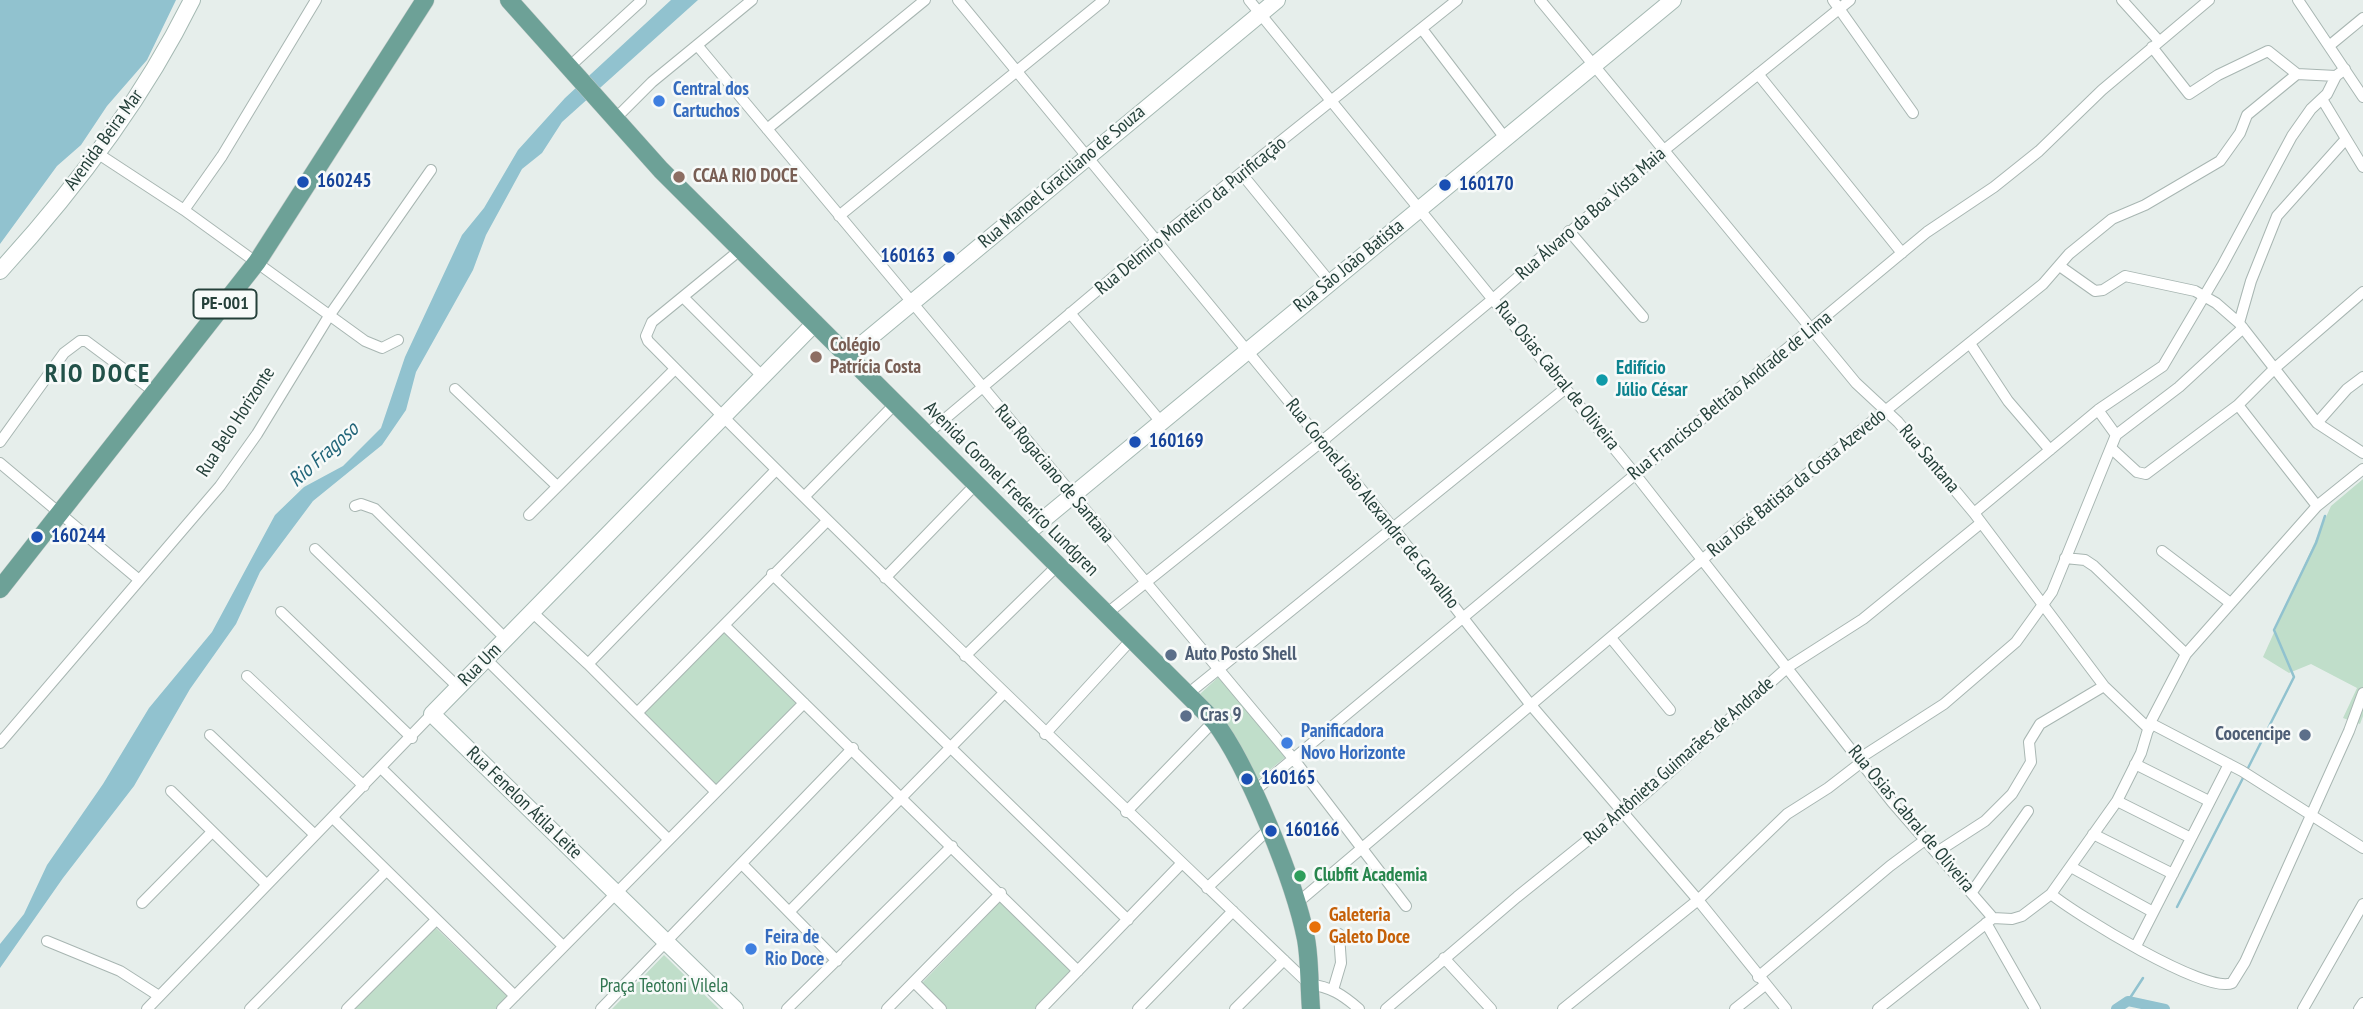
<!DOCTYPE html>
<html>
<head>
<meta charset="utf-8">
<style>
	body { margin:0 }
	canvas { display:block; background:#e6eeeb }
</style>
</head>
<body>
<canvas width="2363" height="1009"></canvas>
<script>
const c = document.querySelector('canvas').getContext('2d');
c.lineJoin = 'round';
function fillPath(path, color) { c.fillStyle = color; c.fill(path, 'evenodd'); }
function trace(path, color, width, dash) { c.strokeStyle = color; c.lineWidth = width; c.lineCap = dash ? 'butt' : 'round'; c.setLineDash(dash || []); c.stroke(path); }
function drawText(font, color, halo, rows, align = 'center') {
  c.font = font + ' "PT Sans Narrow",sans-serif'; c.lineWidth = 5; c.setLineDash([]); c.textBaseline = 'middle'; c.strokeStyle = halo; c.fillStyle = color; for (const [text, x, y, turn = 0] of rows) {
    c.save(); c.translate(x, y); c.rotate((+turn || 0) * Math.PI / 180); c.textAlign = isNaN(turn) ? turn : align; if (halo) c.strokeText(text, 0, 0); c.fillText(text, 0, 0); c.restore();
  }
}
fillPath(new Path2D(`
	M 2363,479 L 2363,716 L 2360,724 L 2343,718 L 2357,688 L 2311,664 L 2289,673 L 2263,657 L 2331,506 Z
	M 723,631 L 798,703 L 715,788 L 641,716 Z
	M 1225,671 L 1292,752 L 1257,780 L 1225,721 L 1200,694 Z
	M 1002,900 L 1073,972 L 1037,1009 L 944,1009 L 920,985 Z
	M 434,926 L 508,997 L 496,1009 L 355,1009 Z
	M 664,955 L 719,1009 L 612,1009 Z`), '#c0deca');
fillPath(new Path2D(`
	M 0,0 L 176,0 L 147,60 L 107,106 L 81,145 L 57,166 L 0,244 Z
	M 671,0 L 698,0 L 562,122 L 542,153 L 522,169 L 486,235 L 473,270 L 416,372 L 406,410 L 382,445 L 313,501 L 260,572 L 236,624 L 190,689 L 134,786 L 63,878 L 0,968 L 0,944 L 24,914 L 47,865 L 103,784 L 149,708 L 212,632 L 275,515 L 304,487 L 343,466 L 381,428 L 405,357 L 462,235 L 484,208 L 518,150 L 565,98 Z`), '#91c2cf');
trace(new Path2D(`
	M 2247,770 L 2294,677 L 2274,630 L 2316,543 L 2325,516
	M 2177,907 L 2244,776
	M 2128,1001 L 2143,978`), '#91c2cf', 2.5);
trace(new Path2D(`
	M 2116,1009 L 2128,1001 L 2165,1009`), '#91c2cf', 10);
const street = new Path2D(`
	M 958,0 L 1394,529 L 1530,704 L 1698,900 L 1786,1009
	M 1249,0 L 1635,474 L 1892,802 L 1993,918
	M 1540,0 L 1856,383 L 1898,422 L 1974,513 L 2104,686 L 2149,729
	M 1833,0 L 1913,113
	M 2122,0 L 2159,41
	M 2298,0 L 2363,97
	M 1422,29 L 1505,138
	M 697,45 L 1292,757 L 1406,906
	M 2329,46 L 2363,18
	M 2152,47 L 2189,94 L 2218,75 L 2268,51 L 2297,74 L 2336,76
	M 569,67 L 641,1
	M 1758,74 L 1902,253
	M 2322,99 L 2363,167
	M 615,119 L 652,82 L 752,0
	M 767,129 L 925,0
	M 97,153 L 184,210 L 365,341 L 382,348 L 398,340
	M 1241,173 L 1330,282
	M 184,210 L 222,156 L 316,0
	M 839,216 L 1104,0
	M 1569,231 L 1643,317
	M 740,250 L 652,322 L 646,336 L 648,341 C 864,560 1087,772 1309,984 C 1331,987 1343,995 1359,1009
	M 2061,267 L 2095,291 L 2103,290 L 2125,276 L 2195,291 L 2216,303 L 2239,323 L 2317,423 L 2363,453
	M 683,297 L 763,377
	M 1070,313 L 1161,422
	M 2239,323 L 2251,281 L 2277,216 L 2345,140
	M 1971,345 L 2008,401 L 2050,450
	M 455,389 L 557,486
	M 2238,405 L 2317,506
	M 2098,410 L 2116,435
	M 2317,423 L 2347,389 L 2363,377
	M 927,434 L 1156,241 L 1457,0
	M 0,442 L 64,353 L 80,341 L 86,341 L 156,393
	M 2111,448 L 2137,472 L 2146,474 L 2238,405 L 2275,368 L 2363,292
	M 0,463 L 138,579
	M 804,497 L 896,403
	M 355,506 L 361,504 L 375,509 L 506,639
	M 1974,513 L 2098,410 L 2163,366 L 2222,266 L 2292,136 L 2311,109 L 2327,94 L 2336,76 L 2345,69
	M 529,515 L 675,369
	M 315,549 L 458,687
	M 2162,551 L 2229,602
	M 2065,558 L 2085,560 L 2094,566 L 2186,654
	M 772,574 L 1128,920
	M 885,578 L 976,484
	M 281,612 L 412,738
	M 532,612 L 588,664 L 715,791
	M 1105,615 L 1321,442 L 1494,298 L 1663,151 L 1850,0
	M 724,625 L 1078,971
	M 1611,638 L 1670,710
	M 965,656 L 1057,566
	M 486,659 L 668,839
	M 588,664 L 775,471
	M 247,676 L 364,786
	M 1189,693 L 1566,388
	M 637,713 L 827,521
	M 2150,723 L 2242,771 L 2363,848
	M 1045,734 L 1131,640
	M 210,735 L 315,835
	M 0,743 L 220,486 L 257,434 L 329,316 L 431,170
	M 1860,758 L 1944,704 L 2016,642 L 2052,592 L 2116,435 L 2179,387 L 2243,328
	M 2135,764 L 2209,801
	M 382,769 L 563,946
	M 171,791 L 266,884
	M 1252,793 L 1927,232 L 1994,187 L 2039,151 L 2102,90 L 2209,0
	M 2117,801 L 2191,838
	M 1126,812 L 1214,721
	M 334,819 L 515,996
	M 2093,834 L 2173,874
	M 1937,852 L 1985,821 L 2012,794 L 2031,762 L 2029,742 L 2040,724 L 2104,686
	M 742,864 L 837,961
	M 2071,867 L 2153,912
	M 1207,888 L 1268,830
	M 1972,892 L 2028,811
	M 2051,894 C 2075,914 2207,995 2232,983 L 2245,962 L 2349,731 L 2363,693
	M 142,903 L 212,832
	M 1296,904 L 1736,531 L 2043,284 L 2069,254 L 2112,219 L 2145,205 L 2220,161 L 2240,133 L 2247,115 L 2297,74
	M 790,911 L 1003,694
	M 1993,918 L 2012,919 L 2022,916 L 2051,894 L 2117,801 L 2141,753 L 2150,723 L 2186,654 L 2317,506 L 2363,469
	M 1986,923 L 2035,1009
	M 47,941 L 120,971 L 159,996
	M 2136,946 L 2229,764
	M 1444,958 L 1491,1009
	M 1758,977 L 1890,866 L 1925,840
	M 914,982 L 941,1009
	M 1333,990 L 1341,963 L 1339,934
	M 147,1009 L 432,714
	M 250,1009 L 386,871
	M 347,1009 L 436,920
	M 502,1009 L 804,703
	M 601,1009 L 853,748
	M 787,1009 L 952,846
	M 887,1009 L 1001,893
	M 1041,1009 L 1181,864
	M 1138,1009 L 1233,911
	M 1235,1009 L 1284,960
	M 1386,1009 L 1517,897 L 1645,794 L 1788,667 L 1863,619 L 1981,523
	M 1563,1009 L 1698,900 L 1787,814 L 1828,788 L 1863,761
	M 1735,1009 L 1765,985
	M 1878,1009 L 1993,918
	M 2303,1009 L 2363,904
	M 2359,1009 L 2363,1003`);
const secondary = new Path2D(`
	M 0,271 C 75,189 143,99 192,0
	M 849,355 L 1277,0
	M 1027,533 L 1673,0
	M 735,1009 L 432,714 L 815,323`);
const primary = new Path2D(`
	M 509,0 L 661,170 L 1214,721 C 1248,765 1295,883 1306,939 C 1310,961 1309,986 1311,1009
	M 0,589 L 257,262 L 425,0`);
trace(street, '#a8b6b2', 12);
trace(secondary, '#a5b9b3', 18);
trace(primary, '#c2cac8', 19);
trace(street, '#fff', 10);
trace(secondary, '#fff', 16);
trace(primary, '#6da197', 18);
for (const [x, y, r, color] of [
	[659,101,7,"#3f7fe0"],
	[679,177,7,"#8d6e63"],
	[303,182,7,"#1a4fb4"],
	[1445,185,7,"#1a4fb4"],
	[949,257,7,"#1a4fb4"],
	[816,357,7,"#8d6e63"],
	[1602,380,7,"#0f9aa8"],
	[1135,442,7,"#1a4fb4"],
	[37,537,7,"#1a4fb4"],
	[1171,655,7,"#5c6f8a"],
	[1186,716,7,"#5c6f8a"],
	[2305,735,7,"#5c6f8a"],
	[1287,743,7,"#3f7fe0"],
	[1247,779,7,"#1a4fb4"],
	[1271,831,7,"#1a4fb4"],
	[1300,876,7,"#2e9e5b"],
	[1315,927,7,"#e8710a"],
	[751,949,7,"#3f7fe0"]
]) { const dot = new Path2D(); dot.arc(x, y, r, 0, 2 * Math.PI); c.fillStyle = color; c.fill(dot); trace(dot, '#f7faf9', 2.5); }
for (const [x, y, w] of [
	[225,304,63]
]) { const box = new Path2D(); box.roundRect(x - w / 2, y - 14.5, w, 29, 5); c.fillStyle = '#f7faf9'; c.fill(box); trace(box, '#25403a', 2); }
drawText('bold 18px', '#25403a', null, [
	["PE-001",225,304]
]);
drawText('bold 19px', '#366cbe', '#f7faf9', [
	["Central dos",673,90],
	["Cartuchos",673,112],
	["Panificadora",1301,732],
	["Novo Horizonte",1301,754],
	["Feira de",765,938],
	["Rio Doce",765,960]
], 'left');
drawText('19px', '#25403a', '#f7faf9', [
	["Avenida Beira Mar",104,140,-54],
	["Rua Manoel Graciliano de Souza",1062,177,-40],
	["Rua Álvaro da Boa Vista Maia",1591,214,-41],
	["Rua Delmiro Monteiro da Purificação",1191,216,-39],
	["Rua São João Batista",1349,266,-39],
	["Rua Osias Cabral de Oliveira",1557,376,51],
	["Rua Francisco Beltrão Andrade de Lima",1730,396,-39],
	["Rua Belo Horizonte",236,422,-57],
	["Rua Santana",1929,459,50],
	["Rua Rogaciano de Santana",1054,474,50],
	["Rua José Batista da Costa Azevedo",1797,483,-39],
	["Avenida Coronel Frederico Lundgren",1011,489,45],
	["Rua Coronel João Alexandre de Carvalho",1372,504,51],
	["Rua Um",480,665,-45],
	["Rua Antônieta Guimarães de Andrade",1679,761,-41],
	["Rua Fenelon Átila Leite",524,803,44],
	["Rua Osias Cabral de Oliveira",1911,819,50]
]);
drawText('bold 19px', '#785e54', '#f7faf9', [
	["CCAA RIO DOCE",693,177],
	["Colégio",830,346],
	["Patrícia Costa",830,368]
], 'left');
drawText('bold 19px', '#164399', '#f7faf9', [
	["160245",317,182],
	["160170",1459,185],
	["160163",935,257,"right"],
	["160169",1149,442],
	["160244",51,537],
	["160165",1261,779],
	["160166",1285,831]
], 'left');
drawText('bold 19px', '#0d838f', '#f7faf9', [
	["Edifício",1616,369],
	["Júlio César",1616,391]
], 'left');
drawText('bold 19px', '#4e5e75', '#f7faf9', [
	["Auto Posto Shell",1185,655],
	["Cras 9",1200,716],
	["Coocencipe",2291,735,"right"]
], 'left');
drawText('bold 19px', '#27864d', '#f7faf9', [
	["Clubfit Academia",1314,876]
], 'left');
drawText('bold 19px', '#c56008', '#f7faf9', [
	["Galeteria",1329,916],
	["Galeto Doce",1329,938]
], 'left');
drawText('19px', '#317550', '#f7faf9', [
	["Praça Teotoni Vilela",664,987]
]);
drawText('italic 21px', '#226579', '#f7faf9', [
	["Rio Fragoso",324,455,-42]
]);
c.letterSpacing = '2px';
drawText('bold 26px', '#225149', '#f7faf9', [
	["RIO DOCE",98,375]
]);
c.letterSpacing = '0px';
</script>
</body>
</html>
